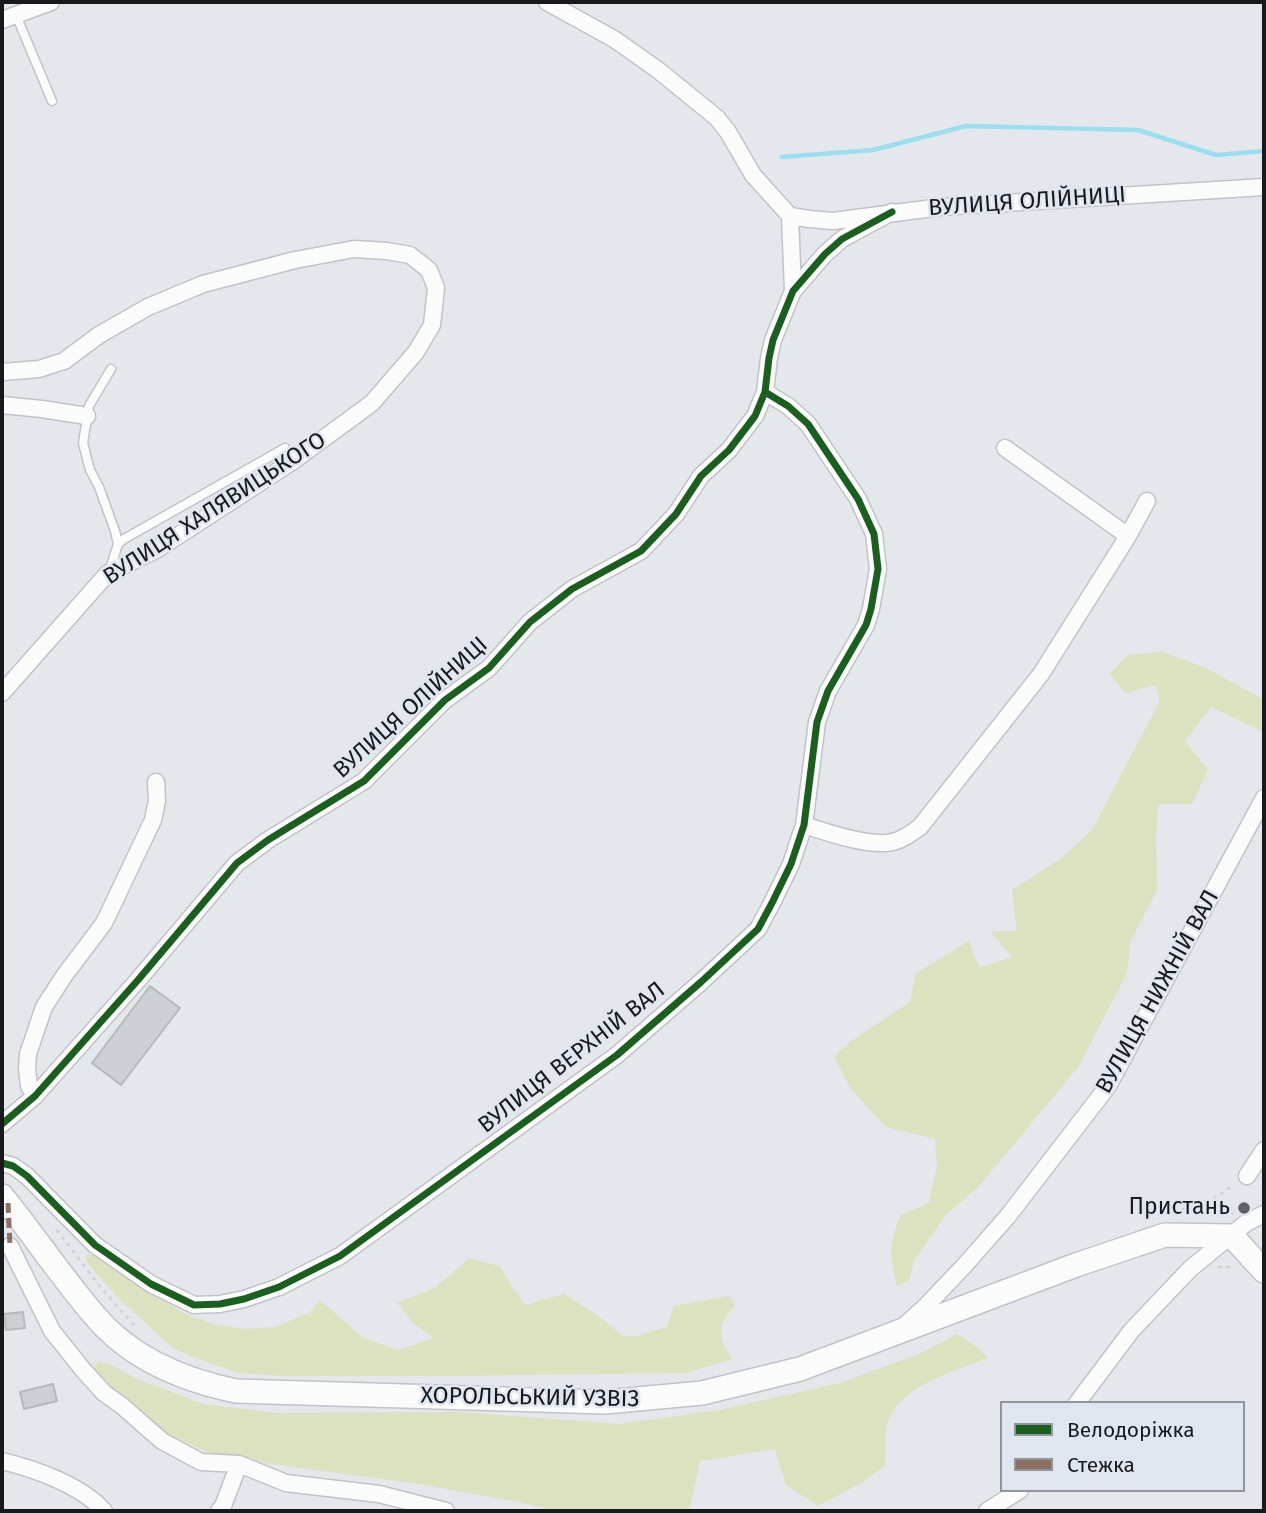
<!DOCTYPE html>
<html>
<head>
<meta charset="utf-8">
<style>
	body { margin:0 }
	#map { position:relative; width:1266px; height:1513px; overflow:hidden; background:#e4e7ec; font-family:"Fira Sans",sans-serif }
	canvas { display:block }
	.frame { position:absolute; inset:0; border:4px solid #17191c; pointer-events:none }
	.legend { position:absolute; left:1000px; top:1401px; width:245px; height:91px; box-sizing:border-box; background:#e0e6f0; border:2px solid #90949b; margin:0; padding:9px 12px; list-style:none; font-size:21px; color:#17191c }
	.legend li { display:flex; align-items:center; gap:14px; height:35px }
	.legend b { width:35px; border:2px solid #90949b }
</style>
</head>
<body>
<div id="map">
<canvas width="1266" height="1513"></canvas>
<div class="frame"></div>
<ul class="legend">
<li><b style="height:9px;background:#1b5e20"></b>Велодоріжка</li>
<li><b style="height:9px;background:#8d6e63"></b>Стежка</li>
</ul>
</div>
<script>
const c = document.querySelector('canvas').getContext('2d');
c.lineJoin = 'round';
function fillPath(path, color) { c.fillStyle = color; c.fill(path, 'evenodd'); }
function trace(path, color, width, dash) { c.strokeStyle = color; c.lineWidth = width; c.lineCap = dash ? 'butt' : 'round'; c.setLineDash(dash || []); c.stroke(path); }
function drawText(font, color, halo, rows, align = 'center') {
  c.font = font + ' "Fira Sans",sans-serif'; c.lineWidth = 5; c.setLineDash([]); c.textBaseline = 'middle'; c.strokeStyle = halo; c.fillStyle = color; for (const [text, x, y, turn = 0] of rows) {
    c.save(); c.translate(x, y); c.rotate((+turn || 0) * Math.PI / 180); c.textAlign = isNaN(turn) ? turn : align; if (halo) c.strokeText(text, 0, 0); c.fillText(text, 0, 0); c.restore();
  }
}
fillPath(new Path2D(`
	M 1162,652 L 1204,667 L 1264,700 L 1264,732 L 1211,707 L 1185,741 L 1208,770 L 1192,804 L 1158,804 L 1156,838 L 1157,890 L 1130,942 L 1127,973 L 1079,1066 L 980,1185 L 945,1216 L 914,1261 L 909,1280 L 897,1287 C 890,1257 888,1243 901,1215 L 929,1203 L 937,1166 L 935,1139 L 886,1127 L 851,1089 L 834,1057 L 850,1042 L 910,1002 L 916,973 L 969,941 L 979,968 L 1012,957 L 990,931 L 1017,931 L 1012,890 L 1063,857 L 1092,830 L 1160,701 L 1155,685 L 1125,693 L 1110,674 L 1127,655 Z
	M 95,1254 L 185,1314 L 217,1325 L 245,1329 L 275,1327 L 309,1313 L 320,1300 L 363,1338 L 398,1350 L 434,1338 L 414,1324 L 397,1303 L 435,1288 L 469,1258 L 499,1266 L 525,1305 L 564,1294 L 597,1315 L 623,1336 L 636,1336 L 667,1327 L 674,1306 L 729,1296 L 735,1306 C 717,1323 717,1340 733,1359 L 685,1373 L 446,1376 L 282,1376 L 239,1373 L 198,1359 L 173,1348 L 118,1298 L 88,1264 L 85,1255 Z
	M 957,1334 L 973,1344 L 988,1358 C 957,1370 900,1386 888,1421 C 884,1433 886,1451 885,1465 L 865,1481 L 818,1506 L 786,1485 L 775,1449 L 700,1461 L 689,1511 L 557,1511 L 524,1503 L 419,1484 L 220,1457 L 165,1434 L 123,1400 L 94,1368 L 98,1361 L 114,1366 L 135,1378 L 203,1404 L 277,1413 L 460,1412 L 619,1424 L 719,1410 L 840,1383 L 919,1354 Z`), '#dce1bf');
trace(new Path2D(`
	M 782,157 L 873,150 L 966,126 L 1138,130 L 1216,155 L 1264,151`), '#9cdef0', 4.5);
const building = new Path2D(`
	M 150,986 L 180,1008 L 121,1085 L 92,1063 Z
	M 23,1312 L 25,1328 L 6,1330 L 4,1314 Z
	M 53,1384 L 57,1401 L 24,1409 L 20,1392 Z`);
fillPath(building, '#cdcfd4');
trace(building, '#b6b8bc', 2);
const service = new Path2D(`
	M 16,15 L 52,101
	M 118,544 L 124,539 L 285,448
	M 110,569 L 118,544 L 115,531 L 99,487 L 90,470 L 83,443 L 89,406 L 111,369`);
const minor = new Path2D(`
	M 547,2 L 614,39 L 658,70 L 717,118 L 728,132 L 753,175 L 790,216 L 793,291
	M 2,20 L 51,2
	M 790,216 L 809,219 L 833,221 L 941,207 L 1264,187
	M 2,372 L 39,369 L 64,361 L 99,335 L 148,307 L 203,284 L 295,260 L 354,249 L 387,251 L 410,255 L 429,270 L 436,288 L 432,325 L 416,352 L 372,403 L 293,461 L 156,550 L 108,573 L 2,693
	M 2,405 L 42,409 L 87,416
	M 1005,448 L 1128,536
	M 804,825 C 826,832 874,849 896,841 C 904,839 913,832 920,827 L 1041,674 L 1128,536 L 1147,501
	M 35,1096 L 29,1086 L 27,1069 L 28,1054 L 44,1007 L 64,976 L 104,923 L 153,820 L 157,801 L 156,782
	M 2,1124 L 35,1096 L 138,980 L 237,863 L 268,840 L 364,781 L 445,700 L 489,668 L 530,622 L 572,589 L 641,551 L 676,514 L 701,476 L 729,450 L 755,416 L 765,392 L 769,358 L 773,340 L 793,291 L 825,254 L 842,239 L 892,212
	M 2,1163 L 13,1166 L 27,1176 L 95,1245 L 151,1284 L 194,1305 L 220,1304 L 244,1299 L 279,1287 L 340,1256 L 617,1055 L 701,982 L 758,929 L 772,903 L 791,864 L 804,825 L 817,722 L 828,691 L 866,625 L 871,609 L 878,569 L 874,534 L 858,499 L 808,424 L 788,406 L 765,392
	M 1247,1176 L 1264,1150
	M 10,1246 L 52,1331 L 84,1371 L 104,1393 L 121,1405 L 162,1441 L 201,1462 L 239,1464 L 286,1483 L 379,1494 L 446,1511
	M 904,1326 L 924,1308 L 964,1266 L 1008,1216 L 1108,1086 L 1264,798
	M 1077,1403 L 1132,1330 L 1190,1269 L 1246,1223 L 1264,1214
	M 2,1461 C 35,1469 81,1485 104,1511
	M 219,1511 L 223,1506 L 239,1464
	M 987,1511 L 1020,1490`);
const secondary = new Path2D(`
	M 2,1196 C 34,1235 62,1278 95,1316 C 131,1359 183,1380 236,1391 L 605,1402 L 702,1393 L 800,1369 L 1076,1265 L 1165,1235 L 1232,1236 L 1264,1271`);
trace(service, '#c0c3c7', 11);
trace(minor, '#c0c3c7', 19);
trace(secondary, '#c0c3c7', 26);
trace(new Path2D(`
	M 1199,1208 L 1234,1185
	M 1165,1214 L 1186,1208 L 1199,1208 L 1234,1214
	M 57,1230 L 101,1288 L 134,1325
	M 1218,1267 L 1233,1267`), '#d0d0d2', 2.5, [3.5, 5]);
trace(service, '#fbfbfc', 8);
trace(minor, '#fbfbfc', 16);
trace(secondary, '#fbfbfc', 23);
trace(new Path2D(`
	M 8,1203 L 10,1246`), '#8d6e63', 5, [10, 5]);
trace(new Path2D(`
	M 2,1124 L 35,1096 L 138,980 L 237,863 L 268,840 L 364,781 L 445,700 L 489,668 L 530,622 L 572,589 L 641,551 L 676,514 L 701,476 L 729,450 L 755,416 L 765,392 L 769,358 L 773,340 L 793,291 L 825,254 L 842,239 L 892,212
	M 2,1163 L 13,1166 L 27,1176 L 95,1245 L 151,1284 L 194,1305 L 220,1304 L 244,1299 L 279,1287 L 340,1256 L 617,1055 L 701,982 L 758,929 L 772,903 L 791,864 L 804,825 L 817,722 L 828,691 L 866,625 L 871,609 L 878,569 L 874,534 L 858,499 L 808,424 L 788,406 L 765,392`), '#1b5e20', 7);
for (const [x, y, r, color] of [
	[1244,1208,7,"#5f6165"]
]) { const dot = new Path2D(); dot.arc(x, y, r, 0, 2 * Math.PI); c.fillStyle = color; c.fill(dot); trace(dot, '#e0e6f0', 2.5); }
drawText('23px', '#17191c', '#e0e6f0', [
	["ВУЛИЦЯ ОЛІЙНИЦІ",1027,202,-4],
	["ВУЛИЦЯ ХАЛЯВИЦЬКОГО",215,509,-33],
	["ВУЛИЦЯ ОЛІЙНИЦІ",411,708,-42],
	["ВУЛИЦЯ НИЖНІЙ ВАЛ",1158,992,-61],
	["ВУЛИЦЯ ВЕРХНІЙ ВАЛ",572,1058,-38],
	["ХОРОЛЬСЬКИЙ УЗВІЗ",530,1398,1]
]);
drawText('23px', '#17191c', '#e0e6f0', [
	["Пристань",1230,1208]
], 'right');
</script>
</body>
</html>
